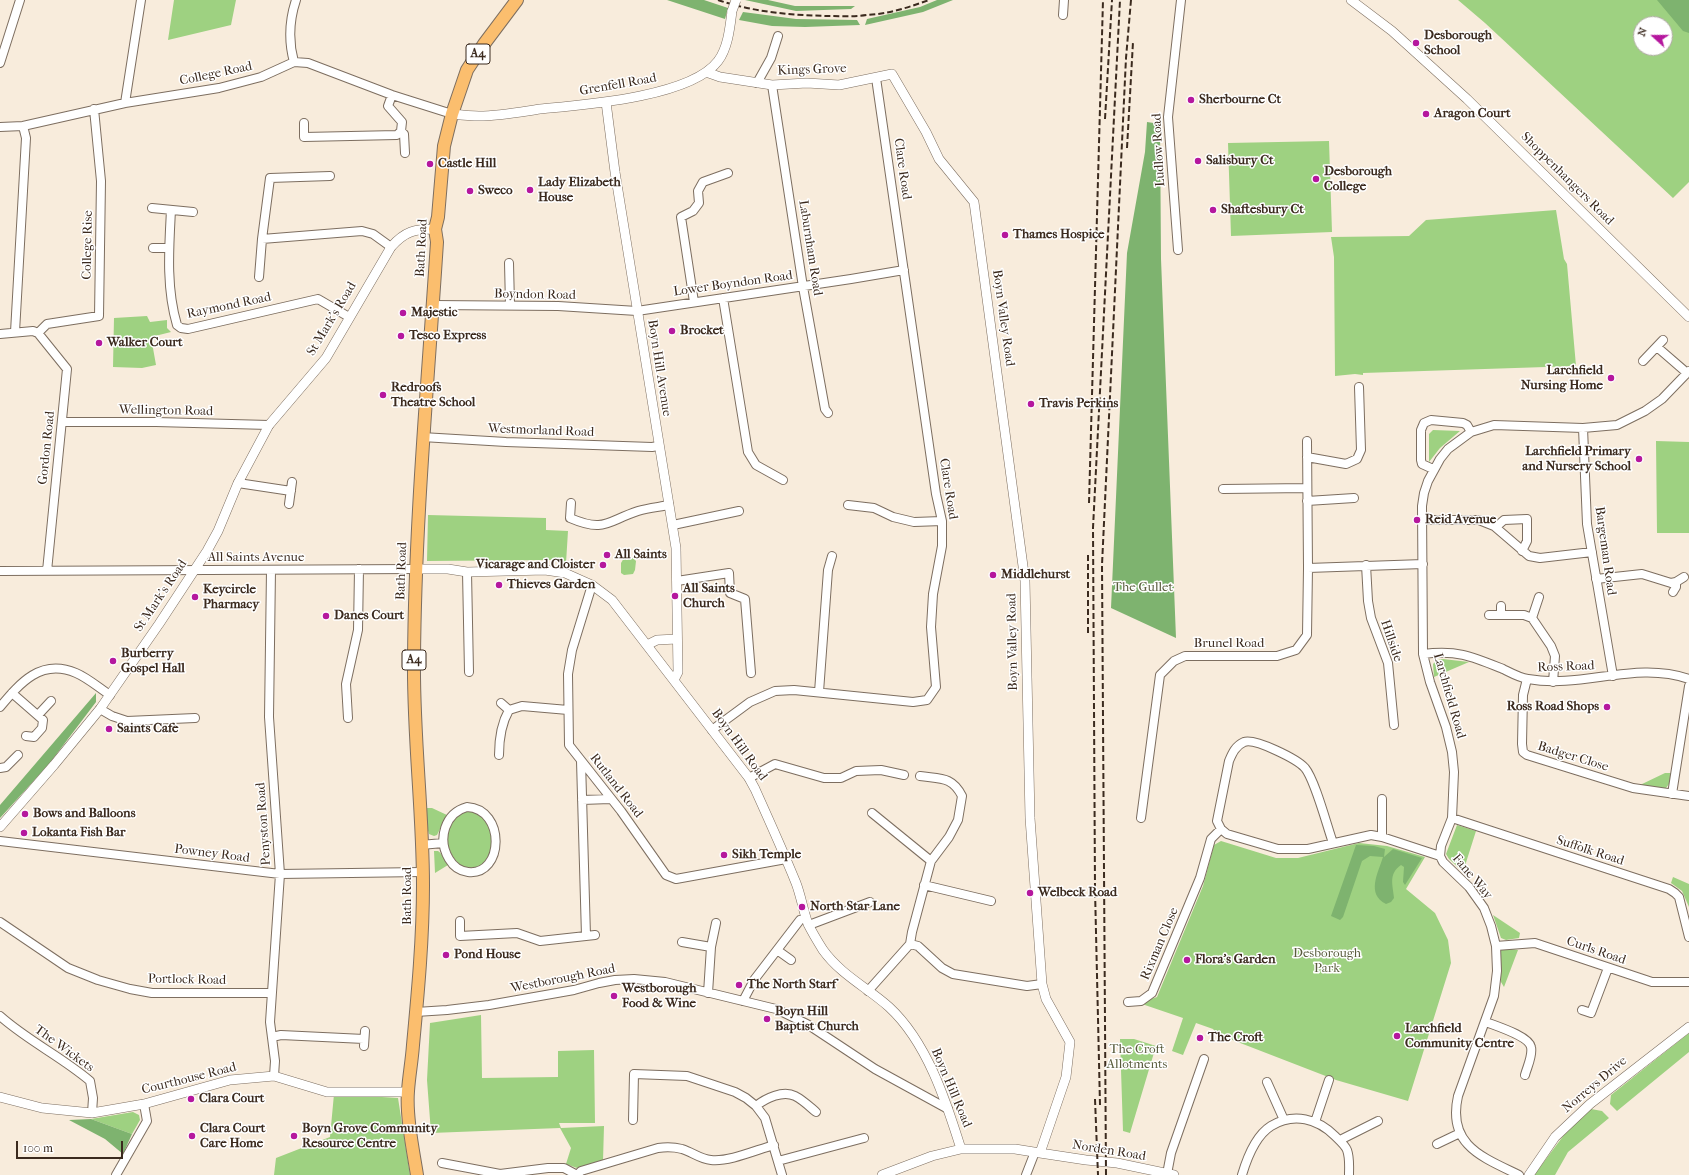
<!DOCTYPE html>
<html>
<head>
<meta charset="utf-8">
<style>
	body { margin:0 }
	#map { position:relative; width:1689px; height:1175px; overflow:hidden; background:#f8ecdc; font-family:"IM FELL French Canon",serif }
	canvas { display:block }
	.north { position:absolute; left:1633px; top:16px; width:40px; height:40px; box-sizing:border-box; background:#fff; border:1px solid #b1aaa5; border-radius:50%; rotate:291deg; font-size:11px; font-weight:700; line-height:16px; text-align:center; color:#3b2a1e }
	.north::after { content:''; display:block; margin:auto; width:14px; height:18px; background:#b5179e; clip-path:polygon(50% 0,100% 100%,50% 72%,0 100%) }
	.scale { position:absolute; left:16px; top:1141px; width:107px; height:18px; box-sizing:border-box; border:2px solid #3b2a1e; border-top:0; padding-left:5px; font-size:12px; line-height:14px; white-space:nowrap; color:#3b2a1e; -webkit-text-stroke:3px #fff; paint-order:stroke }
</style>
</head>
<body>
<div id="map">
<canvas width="1689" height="1175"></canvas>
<div class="north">N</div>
<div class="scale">100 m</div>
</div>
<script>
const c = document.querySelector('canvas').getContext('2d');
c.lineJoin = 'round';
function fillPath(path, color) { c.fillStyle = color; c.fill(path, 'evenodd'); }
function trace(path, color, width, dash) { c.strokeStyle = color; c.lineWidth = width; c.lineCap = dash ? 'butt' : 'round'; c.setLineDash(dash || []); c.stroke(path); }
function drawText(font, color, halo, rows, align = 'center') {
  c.font = font + ' "IM FELL French Canon",serif'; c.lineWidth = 3; c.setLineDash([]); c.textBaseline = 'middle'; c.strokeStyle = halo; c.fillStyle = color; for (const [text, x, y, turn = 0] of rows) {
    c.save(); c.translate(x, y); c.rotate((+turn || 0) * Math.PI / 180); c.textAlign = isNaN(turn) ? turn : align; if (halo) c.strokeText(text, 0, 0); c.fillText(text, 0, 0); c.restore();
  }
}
fillPath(new Path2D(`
	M 174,0 L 236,0 L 231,25 L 168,40 Z
	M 1458,0 L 1689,0 L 1689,182 L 1673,198 L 1485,23 ZM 1641,24 L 1665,24 L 1665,48 L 1641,48 Z
	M 1329,141 L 1332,232 L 1231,236 L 1228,143 Z
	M 1556,210 L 1564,259 L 1567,264 L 1576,366 L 1363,373 L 1363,375 L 1355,374 L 1335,376 L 1334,257 L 1331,237 L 1409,236 L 1426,220 Z
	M 147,316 L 150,322 L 167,320 L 167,328 L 171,332 L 151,337 L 156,365 L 142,368 L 113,367 L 114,318 Z
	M 1433,430 L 1460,431 L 1440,448 L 1429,462 L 1429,434 Z
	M 1656,441 L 1689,442 L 1689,533 L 1657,533 Z
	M 428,515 L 546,518 L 546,530 L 568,531 L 566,563 L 551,560 L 427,561 Z
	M 624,558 L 633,558 L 636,561 L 635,570 L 633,574 L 624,575 L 621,573 L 621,563 Z
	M 1443,659 L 1469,662 L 1434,677 L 1433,664 L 1437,660 Z
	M 1665,773 L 1671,773 L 1669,784 L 1666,788 L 1661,789 L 1640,785 Z
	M 426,808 L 432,808 L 447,815 L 437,835 L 434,836 L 429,834 L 427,827 Z
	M 470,810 L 487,819 C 494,837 495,850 482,866 L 465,869 C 442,853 439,818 470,810 Z
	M 1457,825 L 1476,831 L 1463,872 L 1449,859 L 1446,854 Z
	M 1221,841 L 1276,858 L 1298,858 L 1359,843 L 1387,846 L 1425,857 L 1406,889 L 1435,913 L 1448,940 L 1451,963 L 1408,1101 L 1336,1080 L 1217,1034 L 1213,1029 L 1196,1023 L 1183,1055 L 1172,1051 L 1183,1018 L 1139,1003 L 1157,997 L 1203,886 L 1214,845 Z
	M 434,851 L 438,851 C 443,854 444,861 448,865 L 435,873 Z
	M 1673,877 L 1689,884 L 1689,907 L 1682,891 L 1671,883 Z
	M 1493,915 L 1520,933 L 1519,938 L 1506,940 L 1501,938 Z
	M 1505,948 L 1518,950 L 1504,987 L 1501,982 L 1500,950 Z
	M 481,1015 L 482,1078 L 558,1077 L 558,1051 L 594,1050 L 595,1123 L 559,1123 L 561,1128 L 604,1126 L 603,1161 L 577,1168 L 566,1164 L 571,1148 L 560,1128 L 431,1133 L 427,1080 L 430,1023 Z
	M 1689,1033 L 1689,1052 L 1617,1111 L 1610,1104 L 1611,1095 Z
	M 1120,1039 L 1134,1039 L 1156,1046 L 1130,1133 L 1123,1131 Z
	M 334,1094 L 398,1098 L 410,1175 L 274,1175 L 276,1158 L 330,1137 Z
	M 1591,1109 L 1602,1111 L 1609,1118 L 1568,1152 L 1555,1175 L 1534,1175 L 1570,1127 Z
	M 133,1112 L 139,1115 L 140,1120 L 132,1134 L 91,1119 Z`), '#9ed181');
fillPath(new Path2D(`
	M 667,0 L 704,0 L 728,8 L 725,19 Z
	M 745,0 L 768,0 L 795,6 L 855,6 L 851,9 L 796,11 Z
	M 937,0 L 953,0 L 923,12 L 865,25 L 867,19 L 920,7 Z
	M 1657,0 L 1689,0 L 1689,33 L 1683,31 Z
	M 743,12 L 796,19 L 857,20 L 860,25 L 805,27 L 772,26 L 739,20 Z
	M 1147,122 L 1160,124 L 1161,259 L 1176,638 L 1111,608 L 1127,253 L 1145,152 Z
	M 96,693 L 96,702 L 49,764 L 0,818 L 0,805 Z
	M 1356,845 L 1374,846 L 1385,849 L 1384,857 L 1393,849 L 1422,858 L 1405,885 L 1403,882 L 1404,867 L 1401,865 C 1388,874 1393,885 1394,898 L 1391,902 L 1386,904 C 1366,894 1378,873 1383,857 L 1370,856 L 1362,861 L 1343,917 L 1340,920 L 1331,916 Z
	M 91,1119 L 132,1134 L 123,1154 L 105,1139 L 69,1120 Z`), '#7eb36f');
const minor = new Path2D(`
	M 1063,15 L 1064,0
	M 294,62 C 288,40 289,21 296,0
	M 0,63 L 20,0
	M 757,83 L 771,58 L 778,36
	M 772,85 L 803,287 L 825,409 L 828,413
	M 125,103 L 141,0
	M 304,123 L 304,137 L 397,135 L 401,131 L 402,122 L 388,106 L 392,95
	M 0,127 L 23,126 L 125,103 L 219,88 L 261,77 L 294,62 L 308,63 L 392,95 L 452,114
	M 401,131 L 404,134 L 405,153
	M 330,176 L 270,178 L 262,239 L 362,231 L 373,234 L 391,247
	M 152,208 L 193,212
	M 171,210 C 169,248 166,288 177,325 L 181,328 L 188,329 L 318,299 L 349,317
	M 153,248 L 169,248
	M 1178,250 L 1168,117 L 1181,0
	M 509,263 L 510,305
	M 259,277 L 262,239
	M 723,298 L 748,452 L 756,465 L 783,480
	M 694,302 L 681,217 L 693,211 L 699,203 L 698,191 L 703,182 L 728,173
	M 433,305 L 558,306 L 637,311 L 851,279 L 904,270
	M 15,332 L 26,138 L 23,126
	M 38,333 L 47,324 L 99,316 L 101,181 L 94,109
	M 0,334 L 33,331 L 38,333 L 67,369 L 47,571
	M 1657,347 L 1687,373
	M 1643,361 L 1663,340
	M 62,422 L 156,422 L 269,425
	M 1583,428 L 1587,524 L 1613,676
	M 422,437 L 506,442 L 652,447 L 658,446
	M 1307,457 L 1346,464 L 1357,459 L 1361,450 L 1359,387
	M 1433,469 L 1422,464 L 1421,460 L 1421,430 L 1424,423 L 1431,420 L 1463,423 L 1467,425 L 1471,432
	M 238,483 L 291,491
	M 1223,489 L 1307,488
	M 1307,501 L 1354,498
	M 571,503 L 570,518 C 605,533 607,521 638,511 C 648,508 659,507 669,505
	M 289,504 L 292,482
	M 848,505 L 874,508 L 893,517 L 914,522 L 942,521
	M 1422,520 L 1479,520 L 1494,526 L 1529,556 L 1540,558 L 1592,552
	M 673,525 L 739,511
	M 1496,527 L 1504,520 L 1527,519 L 1527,541 L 1522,551
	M 1366,565 L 1368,601 L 1371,618 L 1388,663 L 1394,725
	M 1308,568 L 1423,564
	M 271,570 L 269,717 L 280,874 L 270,1022 L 275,1061 L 274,1076
	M 0,571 L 416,569
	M 467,572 L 469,672
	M 1596,579 L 1642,574 L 1671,583 L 1676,582 L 1684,577
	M 677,581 L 729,573 L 730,593 L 745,599 L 751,673
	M 592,585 L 572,650 L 568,674 L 569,745 L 621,811 L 666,875 L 676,879 L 786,859
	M 1673,592 L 1676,587 L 1676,582
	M 1489,615 L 1524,615 L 1532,618 L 1551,646 L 1555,656 L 1553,682
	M 1501,615 L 1501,606
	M 1532,618 L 1539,597
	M 1423,654 C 1458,650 1471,656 1503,669 C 1511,673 1520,678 1528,679 C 1584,689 1635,660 1689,679
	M 1527,679 L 1523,695 L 1522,744 L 1523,752 L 1527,755 L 1633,788 L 1689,796
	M 819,692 L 828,570 L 832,556
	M 12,693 L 43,720 L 42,728 L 34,737 L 26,736
	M 501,703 L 509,710
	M 0,707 C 20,683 41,658 76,673 C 88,678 99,688 110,695
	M 100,709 L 112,716 L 127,721 L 195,718
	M 38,715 L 51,701
	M 348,718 L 346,684 L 358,630 L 359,569
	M 712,730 L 750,702 L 775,691 L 794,690 L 913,702 L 927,700 L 936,687 L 931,627 L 933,594 L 942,546 L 942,521 L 936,494 L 876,78
	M 499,755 C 499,739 501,724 509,710 L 522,706 L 568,710
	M 581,761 L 586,936
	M 0,768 L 6,767 L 18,755
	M 749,778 L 775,764 L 824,778 L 841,778 L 856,771 L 881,770 L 904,775
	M 1672,794 L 1689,686
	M 1382,799 L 1382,837
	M 582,800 L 610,799
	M 467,807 C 506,809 504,876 468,872 C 460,871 453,866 449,859 C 437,839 445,813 467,807 Z
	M 872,813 L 931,861
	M 1141,818 L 1160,675 L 1174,661 L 1185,656 L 1277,656 L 1296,650 L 1307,635 L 1308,568 L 1307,441
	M 1452,818 L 1669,889 L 1675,893 L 1679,897 L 1689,937
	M 0,841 L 280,874 L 422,872
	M 1333,843 C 1327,826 1315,780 1305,768 C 1297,759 1255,738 1244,742 C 1235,746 1232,754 1229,761 L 1217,821 L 1221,829 L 1227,834 L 1278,849 L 1308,849 L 1371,835 L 1382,837 L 1440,856 L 1443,862 L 1469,887 L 1484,908 L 1491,926 L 1496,946 L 1497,971 L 1494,996 L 1458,1096 C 1447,1145 1482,1157 1519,1175
	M 421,845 L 443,843
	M 1440,856 L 1441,846 L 1452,818 L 1454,772 L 1452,752 L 1446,727 L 1430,682 L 1423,654 L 1422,506 L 1424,493 L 1428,481 L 1440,459 L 1448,449 L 1471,432 L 1494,425 L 1583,428 L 1617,425 L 1645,411 L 1662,399 L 1689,371
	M 924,885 L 991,901
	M 460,921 L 460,936 L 517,933 L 540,941 L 595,935
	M 0,922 L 68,968 L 98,980 L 130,989 L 152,993 L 272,993
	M 809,925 L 870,902
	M 682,942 L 711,947
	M 910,944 L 918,946 L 942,968 L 953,974 L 1027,986 L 1042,984
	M 1496,946 L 1535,943 L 1652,982 L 1689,982
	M 777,950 L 791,960
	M 868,991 L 910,944 L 912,932 L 931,861 L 949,837 L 958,820 L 962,796 C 952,776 940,779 920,776
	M 708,993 L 711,947 L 716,923
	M 743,1001 L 754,980 L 800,920
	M 1128,1002 L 1141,1001 L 1152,993 L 1200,878 L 1211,839 L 1221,829
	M 1582,1010 L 1591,1013 L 1608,968
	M 416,1012 L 447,1010 L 489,1005 L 574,990 L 599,983 L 615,980 L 634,979 L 665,982 L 776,1009 L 807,1024 L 875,1069 L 948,1109
	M 0,1016 C 28,1041 62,1057 90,1081 L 93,1098 L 92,1113
	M 1486,1022 C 1496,1026 1529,1036 1531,1047 C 1533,1056 1527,1067 1525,1075
	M 272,1037 L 281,1035 L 364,1039
	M 364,1046 L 365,1031
	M 1267,1082 L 1284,1120
	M 756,1106 C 766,1098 783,1090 795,1096 C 803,1100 810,1107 816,1112
	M 633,1120 L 634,1074 L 687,1076 L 735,1092 L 746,1098 L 756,1106 L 765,1118 L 782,1175
	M 1315,1122 L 1329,1080
	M 1340,1140 L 1378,1121
	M 1437,1144 L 1460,1133
	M 778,1161 L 864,1138
	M 442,1163 L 500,1174 L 548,1168 L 564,1168 L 577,1175
	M 1167,1174 L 1171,1153 L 1204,1059
	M 116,1175 L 147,1121 L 144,1104
	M 577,1175 L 581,1171 L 658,1148 C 666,1147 674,1147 682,1149 C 692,1152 700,1159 711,1160 C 729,1162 756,1150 774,1145
	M 1026,1175 L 1033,1157
	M 1242,1175 C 1247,1158 1255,1136 1271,1126 C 1294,1112 1318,1119 1335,1136 C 1339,1140 1345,1145 1347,1150 C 1350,1158 1349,1167 1349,1175`);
const tertiary = new Path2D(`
	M 1351,0 L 1392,31 L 1467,99 L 1689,317
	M 706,72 L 720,77 L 772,85 L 807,83 L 839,85 L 892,74 L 926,132 L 939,159 L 974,202 L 1025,581 L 1030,818 L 1042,984 L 1046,999 L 1070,1042 L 1066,1077 L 1040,1153
	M 606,102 L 615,172 L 676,548 L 678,672 L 674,680
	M 452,114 C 461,115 470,116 479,116 C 499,116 520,112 540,109 C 583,105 691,97 718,61 C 728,48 730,27 732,11
	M 416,569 L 448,569 L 467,572 L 545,570 L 565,573 L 592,585 L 612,600 L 749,778 L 755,789 C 769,820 783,851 796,883 C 801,896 803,910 808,924 C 812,932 818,942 823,950 C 841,975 868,988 889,1007 C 927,1042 946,1101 961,1149
	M 647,645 L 657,640 L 677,639
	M 0,827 L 54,765 L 100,709 L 159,624 L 207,551 L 218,531 L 238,483 L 269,425 L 326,358 L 391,247 C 405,231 415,229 435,229
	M 0,1097 L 42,1108 L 92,1113 L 144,1104 L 230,1080 L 274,1076 L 327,1092 L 407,1092
	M 882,1175 L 932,1156 L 961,1149 L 1015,1149 L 1040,1153 L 1086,1160 L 1117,1163 L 1174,1175
	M 1529,1175 L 1555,1137 L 1590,1104 L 1689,1027`);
const primary = new Path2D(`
	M 417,1175 C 413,1150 406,1116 408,1091 C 409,1076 412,1060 413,1045 C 418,992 423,938 423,885 C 423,810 413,735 414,660 C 415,520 428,382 437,242 L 435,229 L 438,217 L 444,146 L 452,114 L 467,70 L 484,44 L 517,0`);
trace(minor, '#7d6e60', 10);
trace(tertiary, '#7d6e60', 10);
trace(primary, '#7d6e60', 14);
trace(minor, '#fff', 8);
trace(tertiary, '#fff', 9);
trace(primary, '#fbbe6e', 12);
trace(new Path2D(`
	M 718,0 C 753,12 790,15 827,16 C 840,16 854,17 867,15 C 888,14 910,7 929,0
	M 1105,119 L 1112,0
	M 1127,148 L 1133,42
	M 1089,503 L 1103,0
	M 1088,555 L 1088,635
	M 1095,1099 L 1098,1175
	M 1100,1105 L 1095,889 L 1093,528 L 1120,0
	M 1106,1175 L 1102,565 L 1126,58 L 1131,0`), '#3b2a1e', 2, [6, 3]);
const tertiaryBridge = new Path2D(`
	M 732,11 L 736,0`);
trace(tertiaryBridge, '#7d6e60', 10, []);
trace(tertiaryBridge, '#fff', 9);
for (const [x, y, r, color] of [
	[1416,43,4,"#b5179e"],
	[1191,100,4,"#b5179e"],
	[1426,114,4,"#b5179e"],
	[1198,161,4,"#b5179e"],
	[430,164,4,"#b5179e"],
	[1316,179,4,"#b5179e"],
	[530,190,4,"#b5179e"],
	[470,191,4,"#b5179e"],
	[1213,210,4,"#b5179e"],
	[1005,235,4,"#b5179e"],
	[403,313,4,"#b5179e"],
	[672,331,4,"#b5179e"],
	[401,336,4,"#b5179e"],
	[99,343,4,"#b5179e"],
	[1611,378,4,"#b5179e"],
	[383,395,4,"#b5179e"],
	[1031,404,4,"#b5179e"],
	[1639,459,4,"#b5179e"],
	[1417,520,4,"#b5179e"],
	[607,555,4,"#b5179e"],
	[603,565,4,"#b5179e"],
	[993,575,4,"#b5179e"],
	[499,585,4,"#b5179e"],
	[675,596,4,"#b5179e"],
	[195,597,4,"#b5179e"],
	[326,616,4,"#b5179e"],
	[113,661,4,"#b5179e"],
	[1607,707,4,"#b5179e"],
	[109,729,4,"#b5179e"],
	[25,814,4,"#b5179e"],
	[24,833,4,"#b5179e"],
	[724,855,4,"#b5179e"],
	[1030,893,4,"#b5179e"],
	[802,907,4,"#b5179e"],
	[446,955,4,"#b5179e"],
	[1187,960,4,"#b5179e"],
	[739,985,4,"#b5179e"],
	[614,996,4,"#b5179e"],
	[767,1019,4,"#b5179e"],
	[1397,1036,4,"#b5179e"],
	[1200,1038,4,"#b5179e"],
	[191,1099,4,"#b5179e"],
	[192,1136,4,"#b5179e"],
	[294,1136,4,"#b5179e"]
]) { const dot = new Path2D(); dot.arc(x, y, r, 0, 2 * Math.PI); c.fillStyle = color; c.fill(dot); trace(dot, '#fff', 1.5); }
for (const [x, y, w] of [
	[478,54,24],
	[414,660,24]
]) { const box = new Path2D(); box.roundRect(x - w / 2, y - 10, w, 20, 3); c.fillStyle = '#fff'; c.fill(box); trace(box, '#3b2a1e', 1); }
drawText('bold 12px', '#3b2a1e', null, [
	["A4",478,54],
	["A4",414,660]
]);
drawText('bold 13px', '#3b2a1e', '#fff', [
	["Desborough",1424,36],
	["School",1424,51],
	["Sherbourne Ct",1199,100],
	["Aragon Court",1434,114],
	["Salisbury Ct",1206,161],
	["Castle Hill",438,164],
	["Desborough",1324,172],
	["College",1324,187],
	["Lady Elizabeth",538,183],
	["House",538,198],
	["Sweco",478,191],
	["Shaftesbury Ct",1221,210],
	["Thames Hospice",1013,235],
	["Majestic",411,313],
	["Brocket",680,331],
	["Tesco Express",409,336],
	["Walker Court",107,343],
	["Larchfield",1603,371,"right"],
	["Nursing Home",1603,386,"right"],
	["Redroofs",391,388],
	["Theatre School",391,403],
	["Travis Perkins",1039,404],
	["Larchfield Primary",1631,452,"right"],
	["and Nursery School",1631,467,"right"],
	["Reid Avenue",1425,520],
	["All Saints",615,555],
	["Vicarage and Cloister",595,565,"right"],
	["Middlehurst",1001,575],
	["Thieves Garden",507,585],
	["All Saints",683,589],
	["Church",683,604],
	["Keycircle",203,590],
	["Pharmacy",203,605],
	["Danes Court",334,616],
	["Burberry",121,654],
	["Gospel Hall",121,669],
	["Ross Road Shops",1599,707,"right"],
	["Saints Cafe",117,729],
	["Bows and Balloons",33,814],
	["Lokanta Fish Bar",32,833],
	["Sikh Temple",732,855],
	["Welbeck Road",1038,893],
	["North Star Lane",810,907],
	["Pond House",454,955],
	["Flora's Garden",1195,960],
	["The North Starf",747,985],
	["Westborough",622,989],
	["Food & Wine",622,1004],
	["Boyn Hill",775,1012],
	["Baptist Church",775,1027],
	["Larchfield",1405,1029],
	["Community Centre",1405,1044],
	["The Croft",1208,1038],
	["Clara Court",199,1099],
	["Clara Court",200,1129],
	["Care Home",200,1144],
	["Boyn Grove Community",302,1129],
	["Resource Centre",302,1144]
], 'left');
drawText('13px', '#3b2a1e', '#fff', [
	["Kings Grove",812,70,-2],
	["College Road",216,74,-12],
	["Grenfell Road",618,85,-10],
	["Ludlow Road",1159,150,-93],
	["Clare Road",902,169,82],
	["Shoppenhangers Road",1567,179,45],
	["College Rise",88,245,-89],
	["Bath Road",422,248,-87],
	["Laburnham Road",810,248,81],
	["Lower Boyndon Road",733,284,-8],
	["Boyndon Road",535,295,1],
	["Raymond Road",229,306,-12],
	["Boyn Valley Road",1003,318,82],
	["St Mark's Road",332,319,-59],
	["Boyn Hill Avenue",659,368,81],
	["Wellington Road",166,411,1],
	["Westmorland Road",541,431,2],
	["Gordon Road",47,448,-84],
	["Clare Road",948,489,81],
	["Bargeman Road",1605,551,82],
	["All Saints Avenue",256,558],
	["Bath Road",402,571,-88],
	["St Mark's Road",161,596,-56],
	["Hillside",1391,641,71],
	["Boyn Valley Road",1013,642,-91],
	["Brunel Road",1229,644],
	["Ross Road",1566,667,-2],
	["Larchfield Road",1449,696,74],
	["Boyn Hill Road",739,745,54],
	["Badger Close",1573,757,17],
	["Rutland Road",616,786,52],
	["Penyston Road",264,824,-94],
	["Suffolk Road",1590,851,18],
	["Powney Road",212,854,7],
	["Fane Way",1472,877,50],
	["Bath Road",408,896,-90],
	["Rixman Close",1160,944,-67],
	["Curls Road",1596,951,19],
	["Westborough Road",563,979,-11],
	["Portlock Road",187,980,1],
	["The Wickets",64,1049,36],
	["Courthouse Road",189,1079,-14],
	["Norreys Drive",1595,1085,-40],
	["Boyn Hill Road",951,1088,67],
	["Norden Road",1109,1151,9]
]);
drawText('13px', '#595c3c', '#fff', [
	["The Gullet",1143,588],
	["Desborough",1327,954],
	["Park",1327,969],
	["The Croft",1137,1050],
	["Allotments",1137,1065]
]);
</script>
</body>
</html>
